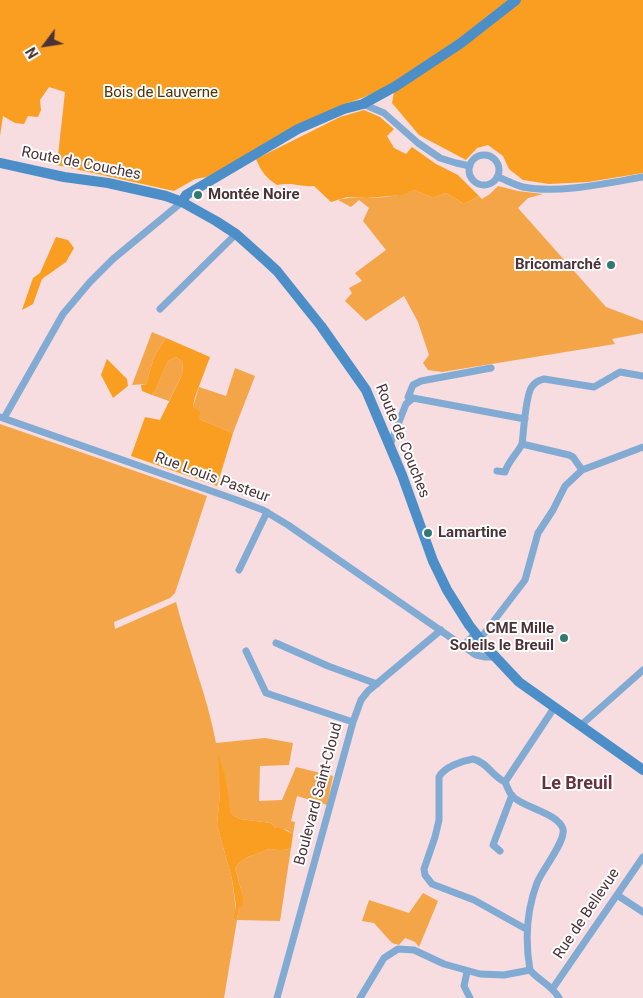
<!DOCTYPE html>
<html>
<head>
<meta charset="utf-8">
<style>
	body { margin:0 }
	#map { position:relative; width:643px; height:998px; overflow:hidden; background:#f7dce0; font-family:Roboto,sans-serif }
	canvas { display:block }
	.north { position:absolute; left:20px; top:20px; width:50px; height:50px; -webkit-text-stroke:4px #fff; paint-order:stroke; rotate:239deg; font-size:14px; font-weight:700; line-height:20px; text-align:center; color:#4c3237 }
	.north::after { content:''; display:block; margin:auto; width:18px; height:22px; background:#4c3237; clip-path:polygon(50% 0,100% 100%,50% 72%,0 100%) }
</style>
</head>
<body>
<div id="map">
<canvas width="643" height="998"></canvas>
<div class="north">N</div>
</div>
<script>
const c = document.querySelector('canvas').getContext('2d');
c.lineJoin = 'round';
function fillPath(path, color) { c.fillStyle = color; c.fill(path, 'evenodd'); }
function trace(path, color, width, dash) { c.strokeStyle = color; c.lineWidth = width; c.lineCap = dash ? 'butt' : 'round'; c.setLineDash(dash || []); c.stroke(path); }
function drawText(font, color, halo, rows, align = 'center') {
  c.font = font + ' Roboto,sans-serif'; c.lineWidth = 4; c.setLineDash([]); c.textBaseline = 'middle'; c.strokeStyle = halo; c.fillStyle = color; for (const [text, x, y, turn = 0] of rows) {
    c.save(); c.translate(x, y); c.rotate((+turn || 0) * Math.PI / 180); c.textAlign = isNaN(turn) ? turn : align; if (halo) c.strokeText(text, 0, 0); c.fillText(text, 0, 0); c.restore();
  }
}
fillPath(new Path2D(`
	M 498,186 L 518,191 L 543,194 L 528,198 L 518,208 L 606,307 L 643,321 L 643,333 L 612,339 L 615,344 L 442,372 L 428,370 L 423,363 L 429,355 L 418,322 L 404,296 L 366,321 L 345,301 L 352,293 L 349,288 L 362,281 L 355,273 L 386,250 L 363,221 L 369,208 L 359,200 L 351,207 L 338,200 C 348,197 356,198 366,198 C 383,198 399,196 415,190 L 433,198 L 446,193 L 464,204 L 479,196 L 482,199 L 490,194 Z
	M 152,332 L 166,338 L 154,357 L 146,384 L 132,385 Z
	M 176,357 L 183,362 L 182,375 L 169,401 L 152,395 L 155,391 L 168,361 Z
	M 235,368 L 255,376 L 233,433 L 199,419 L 193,407 L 199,387 L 226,396 Z
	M 0,424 L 207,496 L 175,593 L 170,598 L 114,622 L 115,629 L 176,602 C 188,649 207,695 216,743 L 265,738 L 293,743 L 289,765 L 260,766 L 259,801 L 282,800 L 296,767 L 333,776 L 327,805 L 297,796 L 291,821 L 295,822 L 293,834 L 287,830 L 275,828 L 271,823 L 240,819 L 231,814 L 228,799 L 220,792 L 217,825 L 232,879 L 237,919 L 242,893 L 235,868 C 242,858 248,857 259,853 C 263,852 266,849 270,849 C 278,850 283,851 291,848 L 280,921 L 237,920 L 224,998 L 0,998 Z
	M 423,893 L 438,901 L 419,947 L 415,942 L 405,938 L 399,945 L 392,943 L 374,923 L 362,921 L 369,900 L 409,913 Z`), '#f4a548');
fillPath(new Path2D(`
	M 0,0 L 510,0 C 461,39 402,87 342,105 L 207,177 L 195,179 L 174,191 L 57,165 L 65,92 L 49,87 L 40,100 L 41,110 L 38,117 L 28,116 L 24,124 L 15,123 L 3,116 L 0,136 Z
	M 521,0 L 643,0 L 643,173 L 588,182 L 549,184 L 523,180 L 509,169 L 503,156 L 488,145 L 477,148 L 466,160 L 419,135 L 392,103 L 394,92 L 459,49 Z
	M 364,110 L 380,117 L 394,129 L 387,136 L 394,148 L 406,154 L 412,147 L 436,164 L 458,175 L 479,196 L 464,204 L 446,193 L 433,198 L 415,190 L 402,195 L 367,198 L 347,197 L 331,202 L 314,186 C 299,187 293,182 277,185 C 266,178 261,171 256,159 L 340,117 Z
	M 56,237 L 68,240 L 74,248 L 66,262 L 42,279 L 33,304 L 22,310 L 33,278 L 40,273 Z
	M 166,338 L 210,357 L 195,397 L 193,407 L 200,412 L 199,419 L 233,433 L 217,486 L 131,456 L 145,417 L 160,420 L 182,375 L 183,362 L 176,357 L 168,361 L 155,391 L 152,395 L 142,391 L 141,385 L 146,384 L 154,357 Z
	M 107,359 L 127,379 L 128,386 L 113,398 L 101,375 Z
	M 218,753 L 225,776 L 231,814 L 240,819 L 271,823 L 275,828 L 281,828 L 293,834 L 291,848 C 283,851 278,850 270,849 C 266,849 263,852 259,853 C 248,857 242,858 235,868 L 242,893 L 243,904 L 239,908 L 237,919 L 234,918 L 236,906 L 232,879 L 217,825 L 220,792 Z`), '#f99e21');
trace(new Path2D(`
	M 363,104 L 384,113 L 418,143 L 440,158 L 456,163 L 470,166
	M469 170a15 15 0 1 1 30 0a15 15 0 1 1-30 0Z
	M 498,177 C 506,180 515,185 523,187 C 560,194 607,183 643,177
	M 160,309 L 236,234
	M 410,400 L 408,397 L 413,385 L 421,381 L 491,368
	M 0,417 L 234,499 L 263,510 L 288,525 L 476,655 L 485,657 L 494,657
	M 4,418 L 63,314 L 90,282 L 113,259 L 182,202
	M 522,444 L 569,455 L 573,457 L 582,470
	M 390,445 L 406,404 L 413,398 L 525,419
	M 497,471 L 505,472 C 508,461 517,454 522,444 C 524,430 525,400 531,388 C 534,383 539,380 544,379 L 594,387 L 620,372 L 643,376
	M 239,570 L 267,512
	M 480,639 L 525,580 L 538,533 L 553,510 L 565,486 L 582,470 L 643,447
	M 276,643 L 328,666 L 377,684
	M 463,646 L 475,634
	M 246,651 L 266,693 L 353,722
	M 580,726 L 643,670
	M 505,782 C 507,786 509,792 512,796 C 524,808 558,813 563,829 C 566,841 542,870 537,883 C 526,912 525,941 530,970 C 539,981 552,985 559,998
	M 500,851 L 493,845 L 512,795
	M 617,895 L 643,912
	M 526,929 L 474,900 L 432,884 L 425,875 L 424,869 L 435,837 L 439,820 L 439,777 C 444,767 462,761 473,759 C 487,762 492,776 505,782 L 554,708
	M 467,972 L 464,986 L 470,998
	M 553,988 L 643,857
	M 277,998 L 353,722 L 361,700 L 368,691 L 441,630
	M 360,998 L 384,958 L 398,949 L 414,950 L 444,964 L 480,974 L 504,975 L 530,970`), '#81abd3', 7);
trace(new Path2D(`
	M 0,163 L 64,177 L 108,183 L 166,196 L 182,202 L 216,221 L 236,234 L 264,259 L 277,271 L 321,326 L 366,390 L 402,475 L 433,561 L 447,590 L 469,625 L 487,648 L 519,682 L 643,770
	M 182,202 L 186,195 L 298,129 L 344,109 L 363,104 L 396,86 L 461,43 L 516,0`), '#4c8ec8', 10);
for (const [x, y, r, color] of [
	[198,195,5,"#317972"],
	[611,265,5,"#317972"],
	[428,533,5,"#317972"],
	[564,638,5,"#317972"]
]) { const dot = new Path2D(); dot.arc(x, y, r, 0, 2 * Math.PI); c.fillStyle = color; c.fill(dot); trace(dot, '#fff', 2); }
drawText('15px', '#533000', '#fff', [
	["Bois de Lauverne",161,93]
]);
drawText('15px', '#4c3237', '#fff', [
	["Route de Couches",81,164,11],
	["Route de Couches",402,441,68],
	["Rue Louis Pasteur",212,478,20],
	["Boulevard Saint-Cloud",319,794,-75],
	["Rue de Bellevue",587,914,-56]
]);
drawText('bold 15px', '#4c3237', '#fff', [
	["Montée Noire",208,195],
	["Bricomarché",601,265,"right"],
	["Lamartine",438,533],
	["CME Mille",554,629,"right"],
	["Soleils le Breuil",554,646,"right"]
], 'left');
drawText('bold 18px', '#67323e', '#fff', [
	["Le Breuil",577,784]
]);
</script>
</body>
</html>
